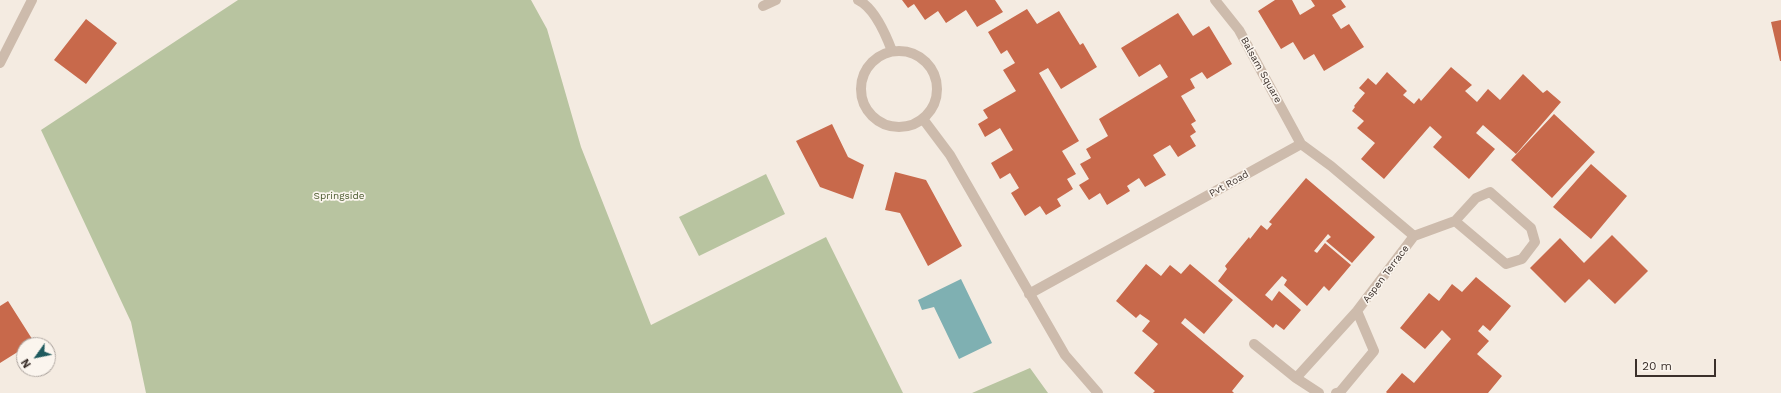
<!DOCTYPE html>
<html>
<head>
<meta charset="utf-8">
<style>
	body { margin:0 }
	#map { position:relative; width:1781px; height:393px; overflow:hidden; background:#f4ebe1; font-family:"Work Sans",sans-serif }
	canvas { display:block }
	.north { position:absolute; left:16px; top:337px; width:40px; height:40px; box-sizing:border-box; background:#fbf5ee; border:1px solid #aea6a0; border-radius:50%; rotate:237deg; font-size:11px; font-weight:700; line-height:16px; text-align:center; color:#3b302b }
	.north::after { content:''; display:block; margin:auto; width:14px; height:18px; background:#1f5a5e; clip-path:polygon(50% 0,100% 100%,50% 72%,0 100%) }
	.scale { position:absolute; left:1635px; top:359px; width:81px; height:18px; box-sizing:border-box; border:2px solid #3b302b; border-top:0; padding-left:5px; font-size:12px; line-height:14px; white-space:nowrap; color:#3b302b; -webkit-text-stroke:3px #fbf5ee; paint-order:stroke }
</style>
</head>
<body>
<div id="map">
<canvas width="1781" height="393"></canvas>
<div class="north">N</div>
<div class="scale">20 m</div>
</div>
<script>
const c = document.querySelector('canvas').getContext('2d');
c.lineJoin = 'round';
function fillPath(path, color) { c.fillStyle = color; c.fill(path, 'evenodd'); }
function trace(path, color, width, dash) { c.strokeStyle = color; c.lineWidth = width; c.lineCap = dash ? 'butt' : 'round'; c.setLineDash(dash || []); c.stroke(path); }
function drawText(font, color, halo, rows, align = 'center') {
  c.font = font + ' "Work Sans",sans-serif'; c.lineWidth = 3.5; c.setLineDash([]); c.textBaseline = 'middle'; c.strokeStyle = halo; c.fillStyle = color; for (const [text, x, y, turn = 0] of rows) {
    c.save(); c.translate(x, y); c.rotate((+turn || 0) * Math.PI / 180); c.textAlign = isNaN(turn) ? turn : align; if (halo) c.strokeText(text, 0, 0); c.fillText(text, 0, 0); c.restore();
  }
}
fillPath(new Path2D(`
	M 238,0 L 531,0 L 547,29 L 581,147 L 651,325 L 826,237 L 903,393 L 146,393 L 131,322 L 41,130 Z
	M 766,174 L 785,214 L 699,256 L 679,217 Z
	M 1030,368 L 1048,393 L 972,393 Z`), '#b8c4a0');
fillPath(new Path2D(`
	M 961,279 L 992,343 L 959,359 L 934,307 L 922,310 L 918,300 Z`), '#7fb0b2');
fillPath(new Path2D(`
	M 902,0 L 995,0 L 1003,12 L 977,27 L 966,10 L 946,23 L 938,11 L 925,20 L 914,4 L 908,8 Z
	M 1275,0 L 1292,0 L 1300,15 L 1315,6 L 1311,0 L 1341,0 L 1346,7 L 1332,15 L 1341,29 L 1349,24 L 1364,47 L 1324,71 L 1314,54 L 1304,60 L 1293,42 L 1281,49 L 1258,11 Z
	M 1027,9 L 1037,24 L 1059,11 L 1080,45 L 1083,43 L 1097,67 L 1061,89 L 1048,68 L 1039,73 L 1079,141 L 1062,151 L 1076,174 L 1067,179 L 1073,189 L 1057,199 L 1061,206 L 1046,215 L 1040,206 L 1025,216 L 1011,193 L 1019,188 L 1010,173 L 1000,179 L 991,163 L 1013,150 L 1000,128 L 985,137 L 978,124 L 988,118 L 983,110 L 1016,91 L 1003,70 L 1015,63 L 1007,50 L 1001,54 L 988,32 Z
	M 1178,13 L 1193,36 L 1209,26 L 1232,64 L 1207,79 L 1202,72 L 1190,79 L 1195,88 L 1181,96 L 1196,121 L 1191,124 L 1196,132 L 1190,136 L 1196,146 L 1178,157 L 1170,145 L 1153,155 L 1166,175 L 1145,187 L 1139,178 L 1127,186 L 1130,191 L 1107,205 L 1100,193 L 1089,200 L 1079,185 L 1089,179 L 1080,164 L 1091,158 L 1086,149 L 1108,136 L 1099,119 L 1168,77 L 1160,64 L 1139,77 L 1121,48 Z
	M 86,19 L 117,43 L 86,84 L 54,60 Z
	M 1781,20 L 1781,61 L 1780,61 L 1771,22 Z
	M 1451,67 L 1472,85 L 1465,91 L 1477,102 L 1488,89 L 1500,100 L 1523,74 L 1543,93 L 1547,90 L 1561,102 L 1516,154 L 1483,125 L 1476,133 L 1495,149 L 1469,179 L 1433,147 L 1442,137 L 1430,126 L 1384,179 L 1361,159 L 1375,143 L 1357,128 L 1364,121 L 1352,111 L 1355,107 L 1354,106 L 1365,93 L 1359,88 L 1368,78 L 1376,85 L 1387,72 L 1407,91 L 1403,95 L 1414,104 L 1419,98 L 1421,101 Z
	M 1554,114 L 1595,152 L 1552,198 L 1511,160 Z
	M 832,124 L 848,157 L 864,165 L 853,199 L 820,187 L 796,141 Z
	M 1591,164 L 1627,196 L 1591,239 L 1553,207 Z
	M 895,172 L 926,180 L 962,246 L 928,266 L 900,213 L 885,210 Z
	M 1306,178 L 1375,237 L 1352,263 L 1326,241 L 1331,237 L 1328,234 L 1314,251 L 1317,253 L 1325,243 L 1351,265 L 1329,291 L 1324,286 L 1307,306 L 1284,285 L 1287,280 L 1282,276 L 1265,295 L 1272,301 L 1279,291 L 1301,310 L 1284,330 L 1276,324 L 1273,328 L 1218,281 L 1227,269 L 1225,266 L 1249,237 L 1250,239 L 1261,225 L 1267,230 L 1272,224 L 1269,222 Z
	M 1612,235 L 1648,271 L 1615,304 L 1589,279 L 1565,303 L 1530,268 L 1560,238 L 1584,263 Z
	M 1146,264 L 1161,276 L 1170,265 L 1181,274 L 1190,264 L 1233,300 L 1204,334 L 1185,318 L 1181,323 L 1244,376 L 1232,391 L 1234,393 L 1153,393 L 1155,391 L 1134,373 L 1158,344 L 1142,331 L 1150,321 L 1140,314 L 1136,318 L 1116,301 Z
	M 1476,277 L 1511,306 L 1490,331 L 1483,325 L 1478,331 L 1489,341 L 1477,354 L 1502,376 L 1488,393 L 1387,393 L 1386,392 L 1402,373 L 1414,383 L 1451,339 L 1442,330 L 1425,349 L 1400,328 L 1429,293 L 1439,301 L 1452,284 L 1462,292 Z
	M 8,301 L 34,342 L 29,345 L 24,345 L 24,348 L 0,363 L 0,306 Z`), '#c8694b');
trace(new Path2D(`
	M 858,0 C 875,8 886,35 892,51
	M 1215,0 L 1239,30 L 1301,144 L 1331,166 L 1414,236
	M 763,6 L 776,0
	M861 89a38 38 0 1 1 76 0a38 38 0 1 1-76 0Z
	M 923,119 L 950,155 L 1065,355 L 1098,393
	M 1414,236 L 1455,221 L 1506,264 L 1522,259 L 1535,242 L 1531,228 L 1490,192 L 1476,198 L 1455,221
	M 1029,294 L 1301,144
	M 1254,344 L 1296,378 L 1319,393
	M 1296,378 L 1357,311 L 1414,236
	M 1336,393 L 1340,392 L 1374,351 L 1357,311`), '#cdbbac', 10);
trace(new Path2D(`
	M 0,63 L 32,0`), '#cdbbac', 10);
drawText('10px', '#3b302b', '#fbf5ee', [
	["Balsam Square",1261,70,61],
	["Pvt Road",1229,184,-29],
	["Aspen Terrace",1386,274,-53]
]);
drawText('10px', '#4a5a2e', '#fbf5ee', [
	["Springside",339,196]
]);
</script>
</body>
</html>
